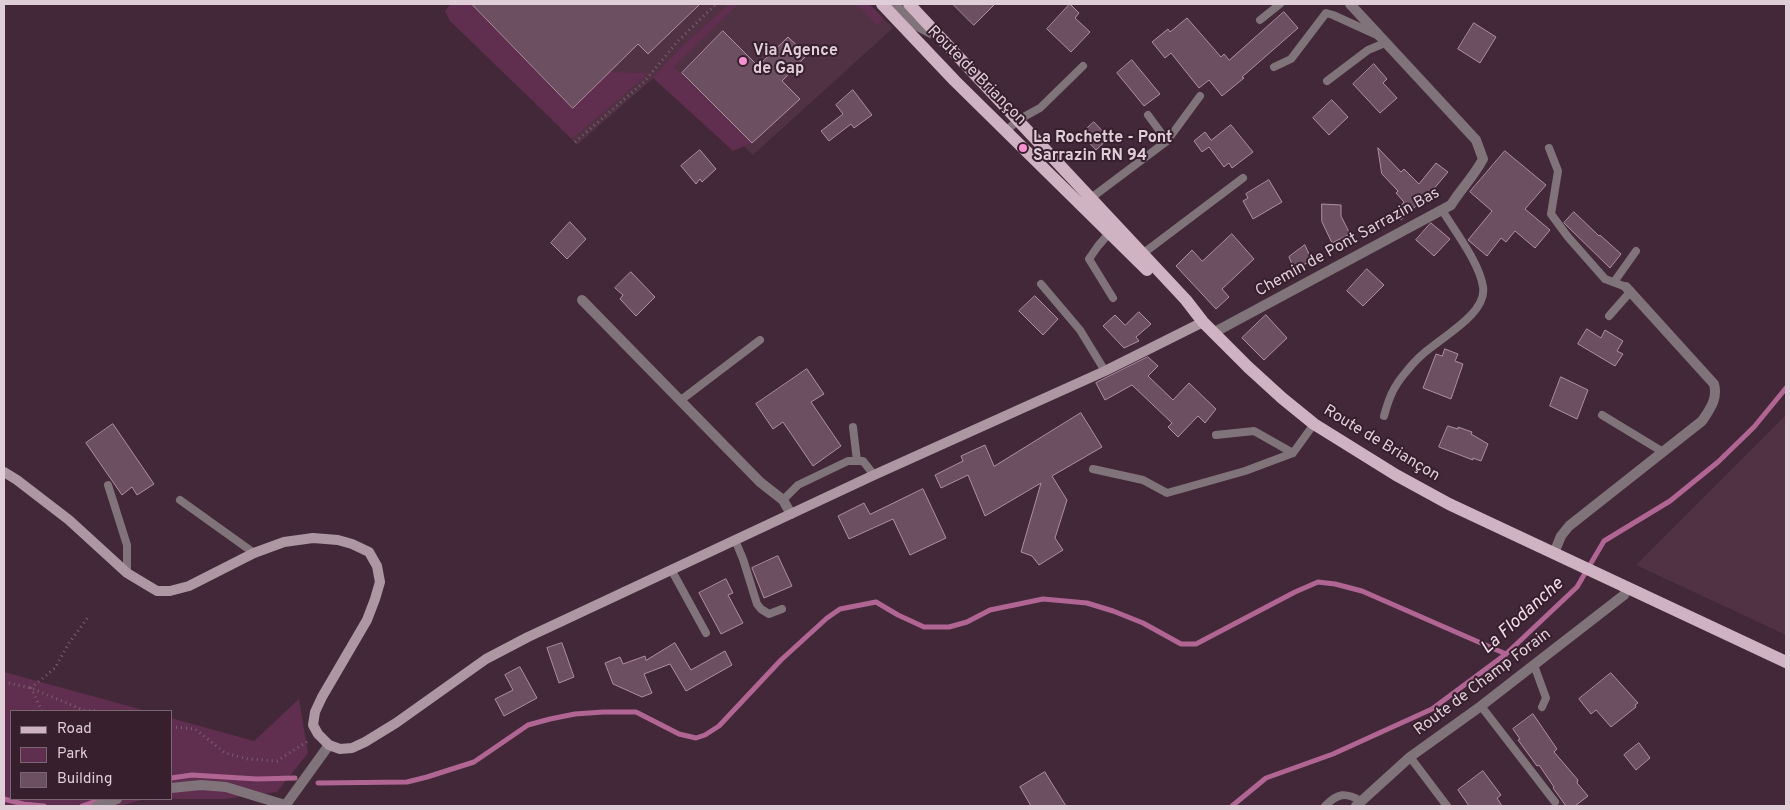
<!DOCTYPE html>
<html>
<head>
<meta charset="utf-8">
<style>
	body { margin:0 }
	#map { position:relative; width:1790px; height:810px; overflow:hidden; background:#422838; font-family:Overpass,sans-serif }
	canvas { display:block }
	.frame { position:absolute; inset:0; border:5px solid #dfced7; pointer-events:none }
	.legend { position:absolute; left:10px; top:710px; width:162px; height:90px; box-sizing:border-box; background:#371f2e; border:1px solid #7a6572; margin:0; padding:6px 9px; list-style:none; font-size:15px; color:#dfced7 }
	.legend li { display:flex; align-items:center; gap:10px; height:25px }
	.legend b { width:25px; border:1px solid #7a6572 }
</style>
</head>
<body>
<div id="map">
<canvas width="1790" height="810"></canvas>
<div class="frame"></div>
<ul class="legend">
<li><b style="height:6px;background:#cfb3c2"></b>Road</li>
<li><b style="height:14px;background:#602e4e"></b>Park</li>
<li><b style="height:14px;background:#6c4f60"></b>Building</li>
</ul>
</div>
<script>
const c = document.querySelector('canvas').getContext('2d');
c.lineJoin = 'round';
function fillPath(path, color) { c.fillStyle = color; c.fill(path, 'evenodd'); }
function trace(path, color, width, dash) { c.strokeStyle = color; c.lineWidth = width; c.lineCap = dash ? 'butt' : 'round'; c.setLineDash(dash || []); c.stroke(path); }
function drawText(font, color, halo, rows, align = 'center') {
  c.font = font + ' Overpass,sans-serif'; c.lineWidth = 4; c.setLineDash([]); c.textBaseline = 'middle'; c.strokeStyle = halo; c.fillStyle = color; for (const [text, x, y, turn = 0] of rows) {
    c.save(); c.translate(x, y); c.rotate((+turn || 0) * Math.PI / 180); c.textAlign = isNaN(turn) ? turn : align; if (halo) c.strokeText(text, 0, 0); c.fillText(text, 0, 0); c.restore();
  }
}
fillPath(new Path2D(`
	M 451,4 L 869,4 L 893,28 L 753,155 L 664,69 L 577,145 L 445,11 Z
	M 1786,415 L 1786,635 L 1636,565 Z`), '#513244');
fillPath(new Path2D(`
	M 451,4 L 474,4 L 473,5 L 573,107 L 609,72 L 649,73 L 572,139 L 450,21 L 445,11 Z
	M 729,4 L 738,4 L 674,67 L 752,143 L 733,151 L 653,78 L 678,50 Z
	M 856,4 L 869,4 L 884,19 L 877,25 Z
	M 4,672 L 147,711 L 11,711 L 11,799 L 171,799 L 171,718 L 254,741 L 299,699 L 308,753 L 277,792 L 224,799 L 145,799 L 120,806 L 4,806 Z`), '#602e4e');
trace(new Path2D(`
	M 171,778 L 192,775 L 257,779 L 295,778
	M 318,783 L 407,782 L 427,777 L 474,762 L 528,725 L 550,719 L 575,714 L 603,712 L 636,712 L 679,734 L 696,738 L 705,735 L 719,726 L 781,660 L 827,618 L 840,609 L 876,602 L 898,615 L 924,627 L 949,627 L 967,622 L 990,610 L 1043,599 L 1087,603 L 1113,611 L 1143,623 L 1181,644 L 1196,644 L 1295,592 L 1318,582 L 1335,584 L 1362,591 L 1506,654
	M 4,799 L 23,804 L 44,806
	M 82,806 L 102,799
	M 1232,806 L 1266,778 L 1333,754 L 1432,709 L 1506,654 L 1577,587 L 1604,541 L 1670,501 L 1718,462 L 1754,427 L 1786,388`), '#b06593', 5);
const building = new Path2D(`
	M 472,4 L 700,4 L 648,54 L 638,44 L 573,108 Z
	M 953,4 L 995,4 L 974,25 Z
	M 1070,4 L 1079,13 L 1075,18 L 1090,32 L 1071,52 L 1047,29 Z
	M 1284,12 L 1298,28 L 1242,77 L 1244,78 L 1222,96 L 1209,80 L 1199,88 L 1171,53 L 1165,58 L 1152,42 L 1168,29 L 1170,32 L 1187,18 L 1221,57 L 1224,54 L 1229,60 Z
	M 1474,23 L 1496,37 L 1480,63 L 1458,49 Z
	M 723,31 L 758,66 L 788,37 L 807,55 L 782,81 L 800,99 L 752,143 L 682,73 Z
	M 1132,60 L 1160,94 L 1144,106 L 1117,73 Z
	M 1374,64 L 1387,79 L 1383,83 L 1397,98 L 1380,113 L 1353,84 Z
	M 853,90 L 872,115 L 854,128 L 851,124 L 829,141 L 821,131 L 843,114 L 836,105 Z
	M 1332,100 L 1348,117 L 1329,135 L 1313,118 Z
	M 1094,122 L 1109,138 L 1096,150 L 1081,134 Z
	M 1231,125 L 1253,152 L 1232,168 L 1229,163 L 1224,167 L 1209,147 L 1202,152 L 1194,141 L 1205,132 L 1211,140 Z
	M 1378,148 L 1401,172 L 1404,169 L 1419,184 L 1436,163 L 1448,172 L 1432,191 L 1401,220 L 1394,214 L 1404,202 L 1396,193 L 1398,191 L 1382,174 Z
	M 700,150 L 716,169 L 702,182 L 700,179 L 696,184 L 681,166 Z
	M 1505,151 L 1546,185 L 1525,209 L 1550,230 L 1535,248 L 1515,231 L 1506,242 L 1501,238 L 1487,256 L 1468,240 L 1492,211 L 1470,192 Z
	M 1269,180 L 1282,202 L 1253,219 L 1243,201 L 1248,198 L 1246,194 Z
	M 1322,204 L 1341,205 L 1341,216 L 1350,234 L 1332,243 L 1322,222 Z
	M 1574,212 L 1599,236 L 1600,235 L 1621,254 L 1610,268 L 1564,223 Z
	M 570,222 L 586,239 L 567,259 L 551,243 Z
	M 1431,223 L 1450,239 L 1434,256 L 1416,240 Z
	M 1232,234 L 1254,259 L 1222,289 L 1229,297 L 1216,309 L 1176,266 L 1192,250 L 1202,261 Z
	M 1305,245 L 1312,261 L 1294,269 L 1289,257 Z
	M 1367,269 L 1384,285 L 1363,306 L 1347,291 Z
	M 631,272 L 655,297 L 636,316 L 620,299 L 623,295 L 615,288 Z
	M 1035,296 L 1058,319 L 1043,335 L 1019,311 Z
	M 1139,312 L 1151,324 L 1136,337 L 1139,341 L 1124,348 L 1103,326 L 1115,315 L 1125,325 Z
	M 1266,315 L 1287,338 L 1264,360 L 1242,338 Z
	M 1587,329 L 1601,338 L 1605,330 L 1623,341 L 1617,351 L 1623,354 L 1615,366 L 1578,344 Z
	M 1445,349 L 1458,354 L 1455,361 L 1463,364 L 1451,399 L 1423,388 L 1436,354 L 1442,356 Z
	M 1148,357 L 1158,366 L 1148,376 L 1173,400 L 1189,383 L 1216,409 L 1205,423 L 1198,416 L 1178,437 L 1168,427 L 1172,423 L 1132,385 L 1105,400 L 1096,383 Z
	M 807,369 L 824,394 L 811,402 L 841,446 L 813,466 L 783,422 L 773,429 L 756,404 Z
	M 1561,377 L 1588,390 L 1577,419 L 1550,406 Z
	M 1081,413 L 1102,447 L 1052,476 L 1067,500 L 1055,538 L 1063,550 L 1039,565 L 1032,556 L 1021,552 L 1041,483 L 985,516 L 968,475 L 941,488 L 935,475 L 963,461 L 961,456 L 985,445 L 994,466 Z
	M 113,424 L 154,484 L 137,495 L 132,487 L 122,495 L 86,443 Z
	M 1448,426 L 1458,429 L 1458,427 L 1472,432 L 1471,434 L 1488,444 L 1481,461 L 1473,458 L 1473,460 L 1439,447 Z
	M 923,489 L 946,538 L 910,555 L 893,519 L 849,539 L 838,516 L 864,503 L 870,514 Z
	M 778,556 L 792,586 L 764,598 L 752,568 Z
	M 726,579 L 733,593 L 728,595 L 743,623 L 721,634 L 699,593 Z
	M 562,643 L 574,677 L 559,683 L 547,648 Z
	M 675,643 L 691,670 L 725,651 L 732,665 L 686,691 L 670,664 L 644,674 L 652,693 L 642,697 L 613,684 L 605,663 L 620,657 L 623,664 L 645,656 L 646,660 Z
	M 520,667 L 537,698 L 504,716 L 495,699 L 513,690 L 505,675 Z
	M 1611,673 L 1638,703 L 1635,705 L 1636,707 L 1611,727 L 1596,710 L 1591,714 L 1579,699 Z
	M 1533,714 L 1557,749 L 1554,752 L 1578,780 L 1577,783 L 1588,796 L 1575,806 L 1566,806 L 1553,788 L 1554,787 L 1539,765 L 1537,766 L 1518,740 L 1520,739 L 1513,729 Z
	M 1639,743 L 1650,758 L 1636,770 L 1624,755 Z
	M 1483,771 L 1501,795 L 1497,798 L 1502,806 L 1469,806 L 1458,790 Z
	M 1045,772 L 1051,782 L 1066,806 L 1031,806 L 1020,787 Z`);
fillPath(building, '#6c4f60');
trace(building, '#af8fa1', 1);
trace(new Path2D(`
	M 575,142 L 644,82 L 678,41 L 716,4
	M 4,682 L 31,688 L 83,710 L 98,711
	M 42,711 L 31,688 L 55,668 L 69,643 L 89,616
	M 171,727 L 195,729 L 225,753 L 248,759 L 277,761 L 308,741`), '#796270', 3, [1, 4]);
trace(new Path2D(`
	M 1260,20 L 1280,4
	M 1274,67 L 1291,59 L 1326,13 L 1333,15 L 1377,35
	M 1327,81 L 1368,50 L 1385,43
	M 1148,115 L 1167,141
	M 1006,131 L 1018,120 L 1040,108 L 1083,66
	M 1549,148 L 1558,171 L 1551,214 L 1568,237 L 1605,279 L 1626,287
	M 1087,201 L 1167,141 L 1200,96
	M 1112,230 L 1098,246 L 1089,259 L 1113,298
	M 1141,255 L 1243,178
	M 1614,282 L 1636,251
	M 1041,284 L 1080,330 L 1105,371
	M 1609,316 L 1631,291
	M 681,400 L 760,340
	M 1602,415 L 1663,452
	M 1384,416 C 1389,398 1393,387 1406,372 C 1413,363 1423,353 1433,346 C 1449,333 1487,311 1483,287 C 1480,264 1455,231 1442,210
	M 853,427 L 857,461
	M 1216,435 L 1254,431 L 1293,453
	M 1093,469 L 1143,480 L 1167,493 L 1245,471 L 1293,453 L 1314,424
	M 108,485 L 127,545 L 127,573
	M 180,500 L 254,553
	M 783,500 L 798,485 L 848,461 L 863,461 L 874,475
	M 735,540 L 743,559 L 757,604 L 761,609 L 769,614 L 782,609
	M 672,571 L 706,633
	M 1534,665 L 1546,698 L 1542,707
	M 1481,706 L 1555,802
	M 1410,757 L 1447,806
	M 1325,806 C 1338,793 1345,792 1361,801`), '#80737a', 8);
trace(new Path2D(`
	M 894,4 L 912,23 L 935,35
	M 582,300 L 760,482 L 783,500 L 791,514
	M 1213,333 L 1451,205 C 1461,189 1474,176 1483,159 L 1476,140 L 1350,4
	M 1554,553 L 1561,536 L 1569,526 L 1702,421 C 1710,409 1718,399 1714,384 L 1626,287
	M 171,788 L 201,785 L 226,787 L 285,805
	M 97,806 L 117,799
	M 285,806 L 329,745
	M 1356,806 L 1410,757 L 1481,706 L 1624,595 L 1628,587`), '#80737a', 10);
trace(new Path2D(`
	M 4,472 L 17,480 L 69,520 L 127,573 L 157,591 L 170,591 L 189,586 L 254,553 L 284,542 L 313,538 L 338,540 L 352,544 L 369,552 L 377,566 L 380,582 L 375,599 L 367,620 L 322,697 L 315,712 L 313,725 L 318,734 L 329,745 L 340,749 L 352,748 L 365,742 L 396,723 L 486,659 L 528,637 L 874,475 L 1105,371 L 1203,322`), '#ad97a3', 10);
trace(new Path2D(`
	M 882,4 L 955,81 L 1147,270
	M 909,4 L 1186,300 L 1203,322 L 1248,367 L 1282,398 L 1314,424 L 1396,475 L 1449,504 L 1786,662`), '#cfb3c2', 12);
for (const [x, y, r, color] of [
	[743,61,5,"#f690cf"],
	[1023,148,5,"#f690cf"]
]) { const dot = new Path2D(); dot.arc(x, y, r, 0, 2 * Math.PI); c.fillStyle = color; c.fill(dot); trace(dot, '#371f2e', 2); }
drawText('bold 16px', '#dfced7', '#371f2e', [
	["Via Agence",753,52],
	["de Gap",753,70],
	["La Rochette - Pont",1033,139],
	["Sarrazin RN 94",1033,157]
], 'left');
drawText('16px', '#dfced7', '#371f2e', [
	["Route de Briançon",976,76,45],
	["Chemin de Pont Sarrazin Bas",1348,243,-29],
	["Route de Briançon",1381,444,31],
	["Route de Champ Forain",1483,683,-37]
]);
drawText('italic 18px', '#f3dde9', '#371f2e', [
	["La Flodanche",1523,617,-42]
]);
</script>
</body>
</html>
